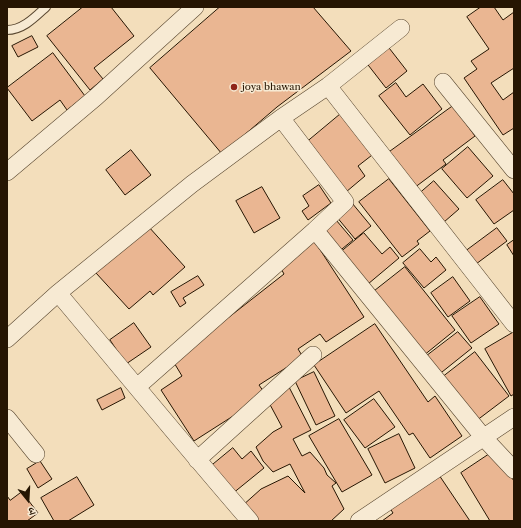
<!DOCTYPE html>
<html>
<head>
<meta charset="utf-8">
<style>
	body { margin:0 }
	#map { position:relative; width:521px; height:528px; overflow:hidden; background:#f3debb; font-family:"Libre Caslon Text","Noto Serif Devanagari",serif }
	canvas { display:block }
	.frame { position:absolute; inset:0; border:8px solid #261502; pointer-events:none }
	.north { position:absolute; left:8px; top:480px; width:40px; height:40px; -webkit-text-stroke:3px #f7ead3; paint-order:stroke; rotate:162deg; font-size:11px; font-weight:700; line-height:16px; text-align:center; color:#261502 }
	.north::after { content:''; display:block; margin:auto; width:14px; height:18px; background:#261502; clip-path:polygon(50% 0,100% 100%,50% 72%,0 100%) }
</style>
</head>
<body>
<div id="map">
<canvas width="521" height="528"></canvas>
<div class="frame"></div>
<div class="north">उ</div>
</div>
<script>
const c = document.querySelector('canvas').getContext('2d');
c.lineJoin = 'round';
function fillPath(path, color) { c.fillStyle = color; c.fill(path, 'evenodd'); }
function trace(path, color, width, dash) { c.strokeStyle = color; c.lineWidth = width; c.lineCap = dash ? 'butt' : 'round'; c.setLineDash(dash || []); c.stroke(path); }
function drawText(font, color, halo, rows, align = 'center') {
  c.font = font + ' "Libre Caslon Text",serif'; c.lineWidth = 3; c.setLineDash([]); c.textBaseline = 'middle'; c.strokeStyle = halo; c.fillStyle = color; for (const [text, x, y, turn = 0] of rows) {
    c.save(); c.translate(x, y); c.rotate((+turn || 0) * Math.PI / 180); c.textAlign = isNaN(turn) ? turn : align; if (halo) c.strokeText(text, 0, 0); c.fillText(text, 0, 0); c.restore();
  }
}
const building = new Path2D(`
	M 83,7 L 111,7 L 134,36 L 94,68 L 103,79 L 90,90 L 47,36 Z
	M 220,7 L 313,7 L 351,51 L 277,107 L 222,154 L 150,68 Z
	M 481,7 L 494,7 L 503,20 L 514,12 L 514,68 L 491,83 L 503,100 L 514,92 L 514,128 L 503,135 L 464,78 L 477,69 L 471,61 L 489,49 L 467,17 Z
	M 32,36 L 38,47 L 18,57 L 12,46 Z
	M 386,44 L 407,71 L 386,88 L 365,61 Z
	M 53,53 L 85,96 L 67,110 L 60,100 L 32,121 L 7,88 Z
	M 396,83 L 406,97 L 423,84 L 442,109 L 410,135 L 379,96 Z
	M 453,106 L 475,136 L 443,160 L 446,164 L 414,188 L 388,153 Z
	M 343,112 L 376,152 L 358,166 L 365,176 L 346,192 L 307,142 Z
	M 468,147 L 493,176 L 467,198 L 442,169 Z
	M 131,150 L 151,175 L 125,195 L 106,170 Z
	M 389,179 L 430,231 L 417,241 L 419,244 L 402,257 L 359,202 Z
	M 503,180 L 514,194 L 514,210 L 494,224 L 476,200 Z
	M 434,181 L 459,209 L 444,222 L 419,194 Z
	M 319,185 L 331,203 L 308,220 L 302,211 L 309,206 L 303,196 Z
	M 262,187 L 280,218 L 254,233 L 236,201 Z
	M 352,203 L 371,226 L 355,239 L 336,216 Z
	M 336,220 L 353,240 L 337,253 L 321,232 Z
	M 148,226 L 185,267 L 153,295 L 150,291 L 129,309 L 96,273 Z
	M 497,228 L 507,241 L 476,264 L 466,251 Z
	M 364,233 L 382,254 L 390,247 L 399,258 L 368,284 L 341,252 Z
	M 514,240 L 514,256 L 507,245 Z
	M 315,242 L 364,317 L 326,342 L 320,334 L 298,349 L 303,357 L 259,385 L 266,395 L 194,441 L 161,390 L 182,376 L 173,361 L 284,274 L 279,265 Z
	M 420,249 L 431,262 L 436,257 L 446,270 L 424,288 L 403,263 Z
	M 405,267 L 455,330 L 423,356 L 372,293 Z
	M 198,276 L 204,285 L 183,298 L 186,303 L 180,307 L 171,292 Z
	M 453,277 L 470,301 L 448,317 L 431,293 Z
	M 480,297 L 499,324 L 471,343 L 452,316 Z
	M 134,323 L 151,347 L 126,364 L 110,340 Z
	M 375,324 L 428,402 L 435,396 L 462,436 L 430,458 L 413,433 L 409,435 L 379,391 L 346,413 L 314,365 Z
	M 458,332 L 472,348 L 437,376 L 424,358 Z
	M 514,332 L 514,394 L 511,396 L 485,349 Z
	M 475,352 L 509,396 L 472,424 L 439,380 Z
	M 314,372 L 335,416 L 316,425 L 295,381 Z
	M 289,387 L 311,430 L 293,439 L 302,456 L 310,452 L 324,468 L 327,475 L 336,483 L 332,486 L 344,509 L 331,521 L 256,521 L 242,506 L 261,489 L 288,476 L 305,493 L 290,464 L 273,472 L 263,461 L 256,447 L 273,432 L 282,427 L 267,399 Z
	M 121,388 L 125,398 L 102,410 L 97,400 Z
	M 374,399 L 395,427 L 365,448 L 344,420 Z
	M 339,419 L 372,475 L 342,492 L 309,436 Z
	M 399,434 L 415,468 L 385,483 L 368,449 Z
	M 233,448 L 242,459 L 251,451 L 264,468 L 232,494 L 210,467 Z
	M 494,451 L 514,481 L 514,521 L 490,521 L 461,473 Z
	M 40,461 L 52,479 L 38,488 L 27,469 Z
	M 437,472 L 470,521 L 382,521 L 393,513 L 388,505 Z
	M 77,477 L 94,505 L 68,521 L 54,521 L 41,498 Z
	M 22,492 L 38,513 L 27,521 L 7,521 L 7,496 L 10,500 Z`);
fillPath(building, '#eab692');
trace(building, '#261502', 1);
const lane = new Path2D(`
	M 7,30 C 23,30 35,17 46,7`);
const street = new Path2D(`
	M 443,82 L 514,170
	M 328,86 L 514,324
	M 281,118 L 345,202 L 315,230
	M 7,172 L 96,97 L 195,7
	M 58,293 C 122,369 185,446 250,521
	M 7,339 L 58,293 L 192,184 L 281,118 L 328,86 L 401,28
	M 137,387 L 315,230 L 484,438 L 514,470
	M 7,418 L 36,454
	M 197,460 L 313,355
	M 359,521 L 514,417`);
trace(lane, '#594730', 10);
trace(street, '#594730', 18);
trace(lane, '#f7ead3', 8);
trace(street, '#f7ead3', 17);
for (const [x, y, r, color] of [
	[234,87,4,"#8f2418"]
]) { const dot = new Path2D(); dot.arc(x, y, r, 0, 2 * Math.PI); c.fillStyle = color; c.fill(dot); trace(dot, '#f7ead3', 1.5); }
drawText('10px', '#261502', '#f7ead3', [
	["joya bhawan",242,87]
], 'left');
</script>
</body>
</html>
